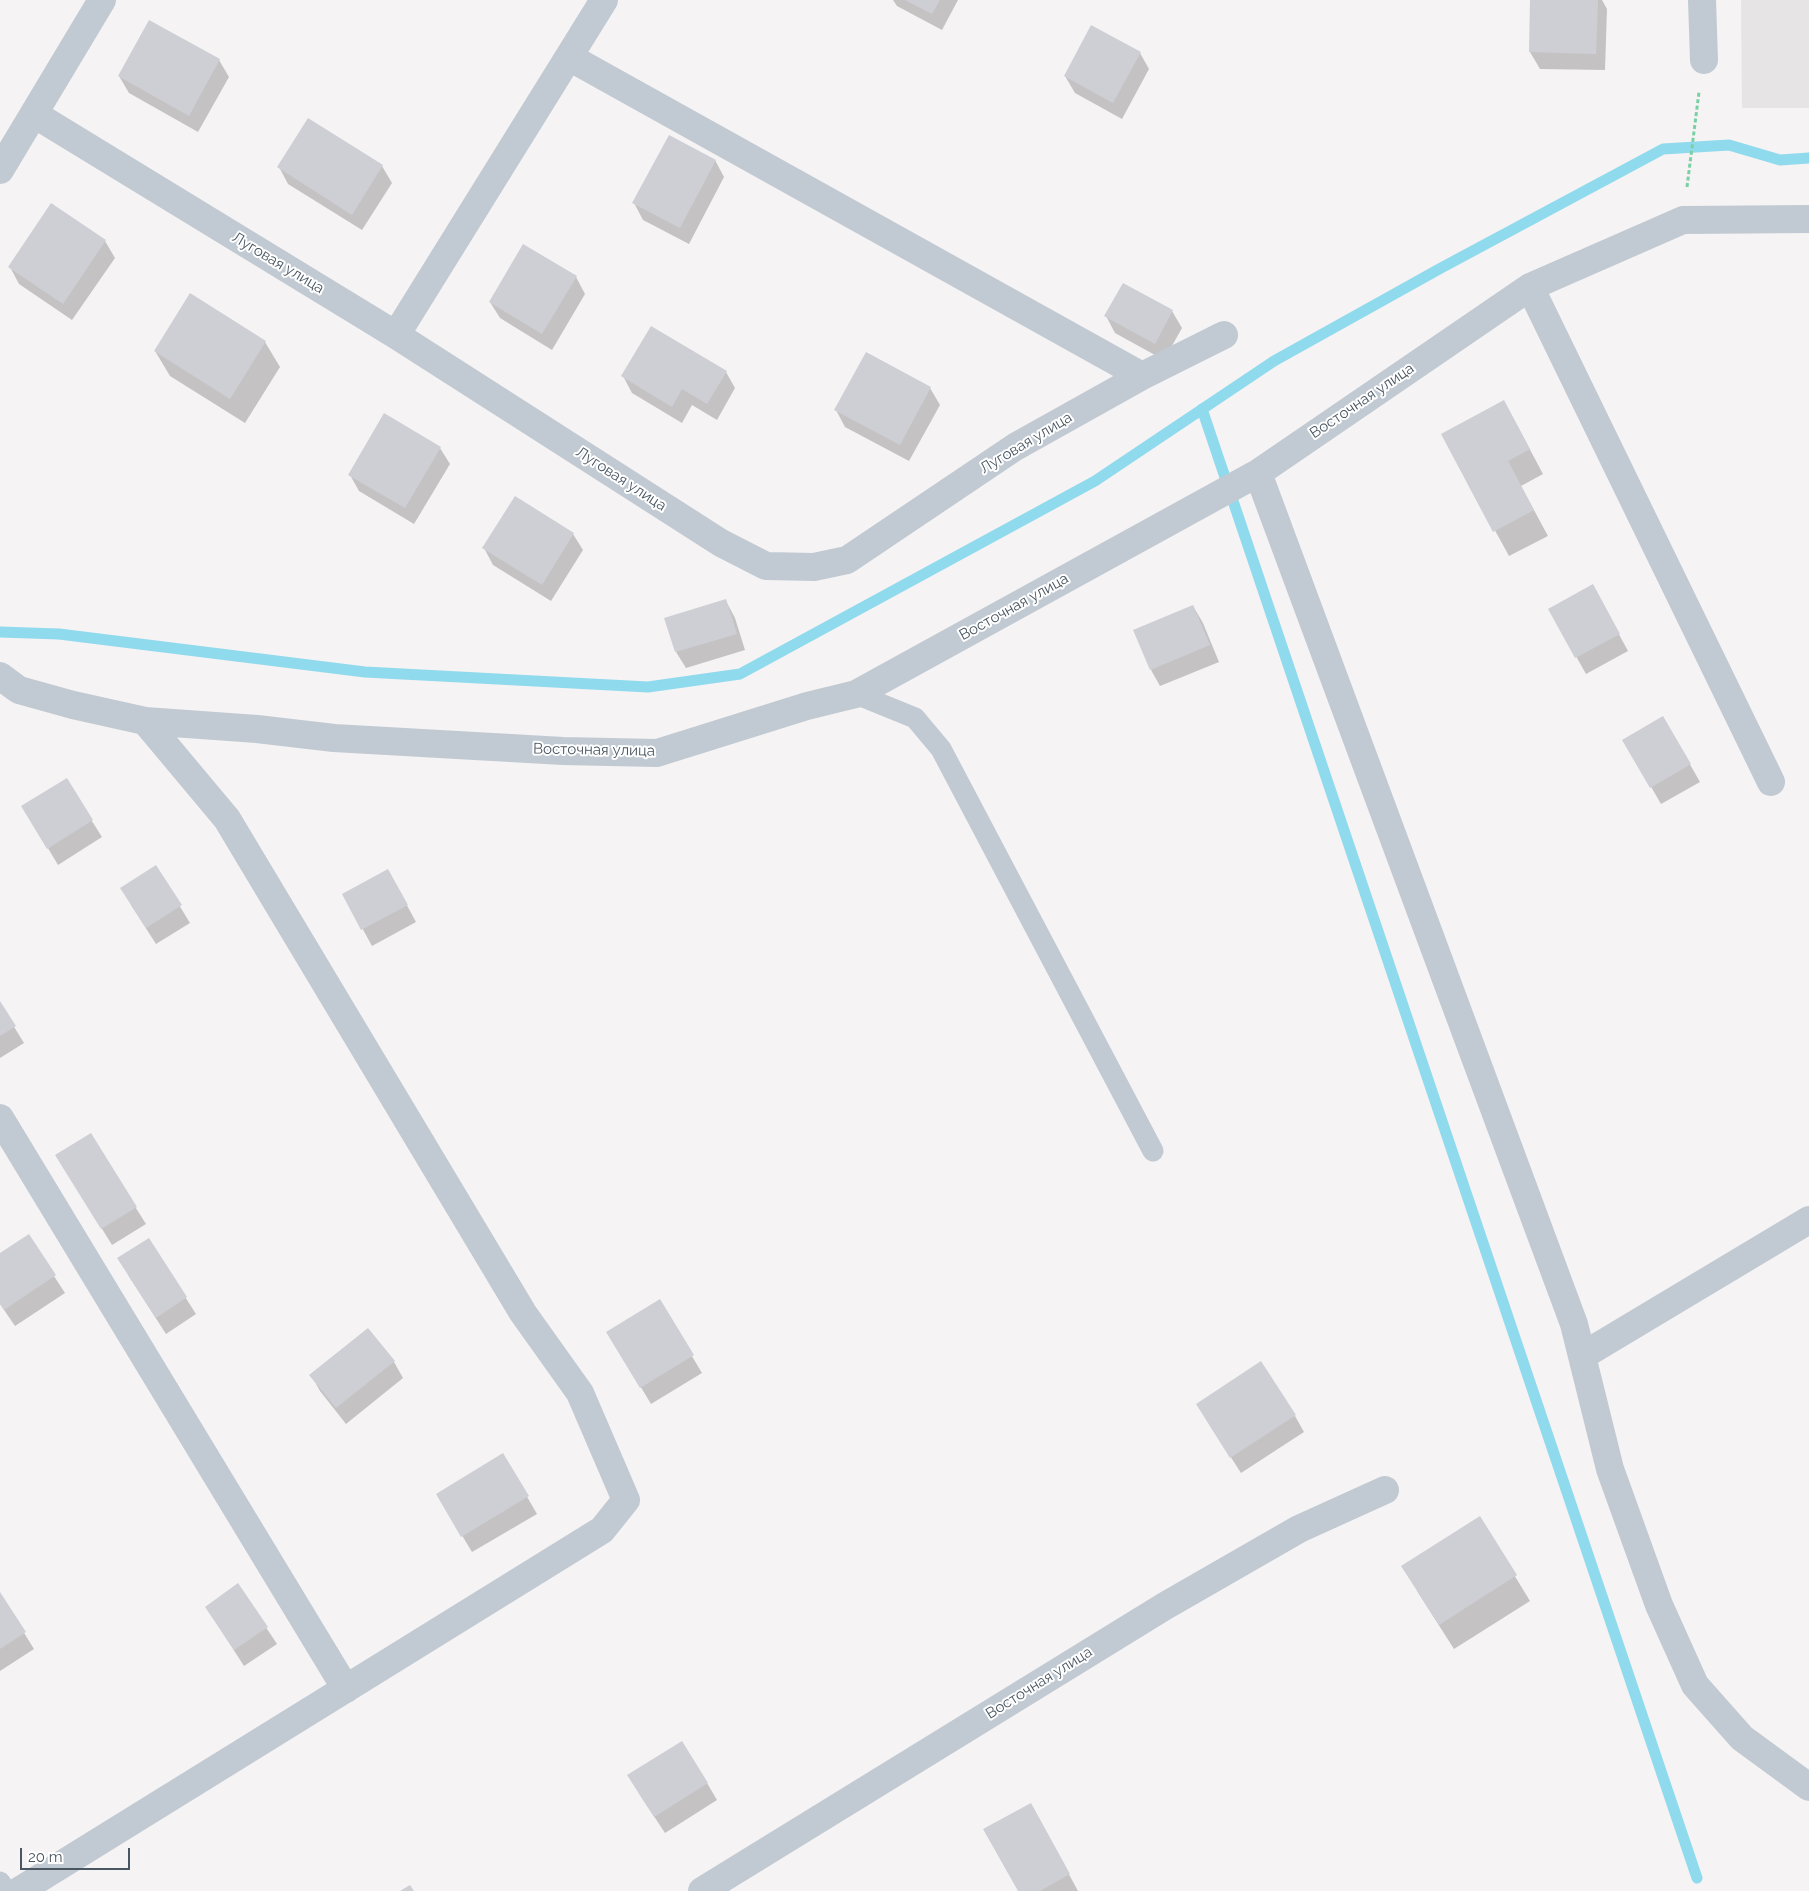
<!DOCTYPE html>
<html>
<head>
<meta charset="utf-8">
<style>
	body { margin:0 }
	#map { position:relative; width:1809px; height:1891px; overflow:hidden; background:#f5f3f3; font-family:Raleway,sans-serif }
	canvas { display:block }
	.scale { position:absolute; left:20px; top:1848px; width:110px; height:22px; box-sizing:border-box; border:2px solid #4a5661; border-top:0; padding-left:6px; font-size:15px; line-height:18px; white-space:nowrap; color:#4a5661; -webkit-text-stroke:4px #fff; paint-order:stroke }
</style>
</head>
<body>
<div id="map">
<canvas width="1809" height="1891"></canvas>
<div class="scale">20 m</div>
</div>
<script>
const c = document.querySelector('canvas').getContext('2d');
c.lineJoin = 'round';
function fillPath(path, color) { c.fillStyle = color; c.fill(path, 'evenodd'); }
function trace(path, color, width, dash) { c.strokeStyle = color; c.lineWidth = width; c.lineCap = dash ? 'butt' : 'round'; c.setLineDash(dash || []); c.stroke(path); }
function drawText(font, color, halo, rows, align = 'center') {
  c.font = font + ' Raleway,sans-serif'; c.lineWidth = 4; c.setLineDash([]); c.textBaseline = 'middle'; c.strokeStyle = halo; c.fillStyle = color; for (const [text, x, y, turn = 0] of rows) {
    c.save(); c.translate(x, y); c.rotate((+turn || 0) * Math.PI / 180); c.textAlign = isNaN(turn) ? turn : align; if (halo) c.strokeText(text, 0, 0); c.fillText(text, 0, 0); c.restore();
  }
}
fillPath(new Path2D(`
	M 1741,0 L 1809,0 L 1809,108 L 1742,108 Z`), '#e6e4e5');
fillPath(new Path2D(`
	M 893,0 L 958,0 L 942,30 L 897,6 Z
	M 1531,0 L 1602,0 L 1607,9 L 1605,70 L 1540,69 L 1530,52 Z
	M 150,21 L 219,60 L 229,77 L 198,132 L 129,93 L 119,76 Z
	M 1140,53 L 1149,69 L 1122,119 L 1075,93 L 1065,76 Z
	M 308,120 L 382,166 L 392,183 L 362,230 L 288,184 L 279,167 Z
	M 715,160 L 724,177 L 689,244 L 643,220 L 634,203 Z
	M 52,204 L 105,241 L 115,258 L 72,320 L 19,284 L 10,267 Z
	M 576,277 L 585,294 L 552,350 L 500,318 L 490,302 Z
	M 1172,311 L 1182,328 L 1164,360 L 1115,333 L 1106,316 Z
	M 265,342 L 280,367 L 245,423 L 170,376 L 155,351 Z
	M 726,372 L 735,388 L 717,420 L 692,405 L 682,423 L 632,393 L 623,376 Z
	M 930,388 L 940,405 L 909,461 L 845,427 L 836,410 Z
	M 1518,427 L 1543,474 L 1521,486 L 1548,536 L 1509,556 L 1442,434 Z
	M 440,448 L 450,464 L 414,524 L 359,491 L 350,475 Z
	M 573,534 L 583,550 L 551,601 L 493,565 L 484,548 Z
	M 726,601 L 735,618 L 745,650 L 686,668 L 676,652 Z
	M 1602,603 L 1628,651 L 1586,674 L 1550,610 Z
	M 1193,606 L 1203,623 L 1219,662 L 1160,686 L 1151,670 Z
	M 1663,717 L 1700,782 L 1661,804 L 1624,740 Z
	M 66,780 L 102,837 L 58,865 L 33,823 Z
	M 156,867 L 190,923 L 156,944 L 131,905 Z
	M 397,887 L 416,922 L 372,946 L 344,895 Z
	M 0,1004 L 24,1043 L 0,1058 Z
	M 90,1135 L 146,1224 L 112,1245 L 67,1172 Z
	M 28,1236 L 65,1293 L 15,1326 L 0,1304 L 0,1255 Z
	M 148,1239 L 196,1314 L 166,1334 L 128,1275 Z
	M 659,1301 L 702,1373 L 651,1404 L 618,1349 Z
	M 394,1362 L 403,1378 L 346,1424 L 320,1391 L 311,1375 Z
	M 1295,1416 L 1304,1432 L 1241,1473 L 1207,1420 Z
	M 503,1455 L 537,1514 L 472,1552 L 437,1494 Z
	M 1479,1517 L 1530,1601 L 1454,1649 L 1417,1591 Z
	M 238,1585 L 277,1644 L 244,1666 L 206,1607 Z
	M 0,1594 L 34,1649 L 0,1671 Z
	M 707,1783 L 717,1800 L 665,1833 L 638,1792 Z
	M 1040,1821 L 1078,1891 L 1019,1891 Z`), '#0003');
trace(new Path2D(`
	M 1202,409 L 1697,1878
	M 0,632 L 59,634 L 365,672 L 648,687 L 740,674 L 1095,481 L 1274,361 L 1441,268 L 1663,149 L 1729,145 L 1780,160 L 1809,158`), '#90daee', 11);
fillPath(new Path2D(`
	M 905,0 L 940,0 L 932,14 Z
	M 1530,0 L 1598,0 L 1596,54 L 1529,52 Z
	M 149,20 L 220,59 L 189,116 L 118,76 Z
	M 1091,25 L 1141,52 L 1113,103 L 1064,76 Z
	M 308,118 L 383,165 L 352,215 L 277,167 Z
	M 669,135 L 716,160 L 680,228 L 632,203 Z
	M 51,203 L 106,240 L 63,304 L 8,267 Z
	M 523,244 L 577,276 L 542,334 L 489,302 Z
	M 1123,283 L 1173,310 L 1155,344 L 1104,316 Z
	M 190,293 L 266,341 L 230,399 L 154,351 Z
	M 651,326 L 727,371 L 707,404 L 682,389 L 672,407 L 621,376 Z
	M 866,352 L 931,387 L 900,445 L 834,410 Z
	M 1504,400 L 1530,449 L 1508,461 L 1534,510 L 1493,532 L 1441,434 Z
	M 384,413 L 441,447 L 405,508 L 348,475 Z
	M 515,496 L 574,533 L 542,585 L 482,548 Z
	M 1593,584 L 1620,634 L 1575,658 L 1548,609 Z
	M 726,599 L 737,634 L 675,652 L 664,618 Z
	M 1193,605 L 1210,645 L 1150,670 L 1133,630 Z
	M 1663,716 L 1691,764 L 1650,788 L 1622,740 Z
	M 67,778 L 93,820 L 47,849 L 21,806 Z
	M 156,865 L 182,905 L 146,928 L 120,888 Z
	M 388,869 L 408,905 L 361,930 L 342,894 Z
	M 0,1001 L 16,1026 L 0,1036 Z
	M 91,1133 L 137,1207 L 101,1229 L 55,1155 Z
	M 29,1234 L 56,1275 L 4,1310 L 0,1304 L 0,1253 Z
	M 149,1238 L 187,1297 L 156,1318 L 117,1258 Z
	M 660,1299 L 694,1355 L 640,1388 L 606,1332 Z
	M 368,1328 L 395,1361 L 336,1408 L 309,1375 Z
	M 1261,1361 L 1296,1415 L 1230,1458 L 1196,1404 Z
	M 503,1453 L 529,1496 L 461,1537 L 436,1494 Z
	M 1480,1516 L 1517,1575 L 1439,1625 L 1401,1566 Z
	M 238,1583 L 268,1627 L 234,1650 L 205,1607 Z
	M 0,1592 L 26,1632 L 0,1649 Z
	M 682,1741 L 708,1783 L 654,1817 L 627,1775 Z
	M 1031,1803 L 1070,1874 L 1040,1891 L 1018,1891 L 983,1829 Z
	M 410,1885 L 414,1891 L 400,1891 Z`), '#cdcfd5');
trace(new Path2D(`
	M 1687,187 L 1699,92`), '#7ad0a6', 3, [4, 2.5]);
trace(new Path2D(`
	M 856,694 L 915,718 L 941,749 L 1153,1151
	M 0,1882 L 6,1891`), '#c1cad2', 21);
trace(new Path2D(`
	M 1702,0 L 1704,60
	M 569,57 L 1142,376
	M 34,114 L 396,335 L 721,543 L 766,566 L 814,567 L 847,560 L 1015,447 L 1142,376 L 1224,335
	M 0,170 L 102,0
	M 1530,287 L 1771,782
	M 396,335 L 604,0
	M 1258,473 L 1574,1324 L 1610,1469 L 1659,1605 L 1695,1685 L 1742,1738 L 1809,1787
	M 0,676 L 19,690 L 73,705 L 145,721 L 227,819 L 523,1313 L 580,1393 L 626,1500 L 602,1530 L 19,1891
	M 145,721 L 257,729 L 334,738 L 563,751 L 657,753 L 807,706 L 856,694 L 1258,473 L 1530,287 L 1683,220 L 1809,219
	M 0,1118 L 346,1689
	M 1582,1356 L 1809,1220
	M 702,1891 L 1165,1606 L 1299,1529 L 1385,1490`), '#c1cad2', 28);
drawText('15px', '#4a5661', '#fff', [
	["Луговая улица",278,263,31],
	["Восточная улица",1362,401,-34],
	["Луговая улица",1026,443,-31],
	["Луговая улица",621,479,33],
	["Восточная улица",1014,607,-29],
	["Восточная улица",594,750,1],
	["Восточная улица",1039,1683,-32]
]);
</script>
</body>
</html>
